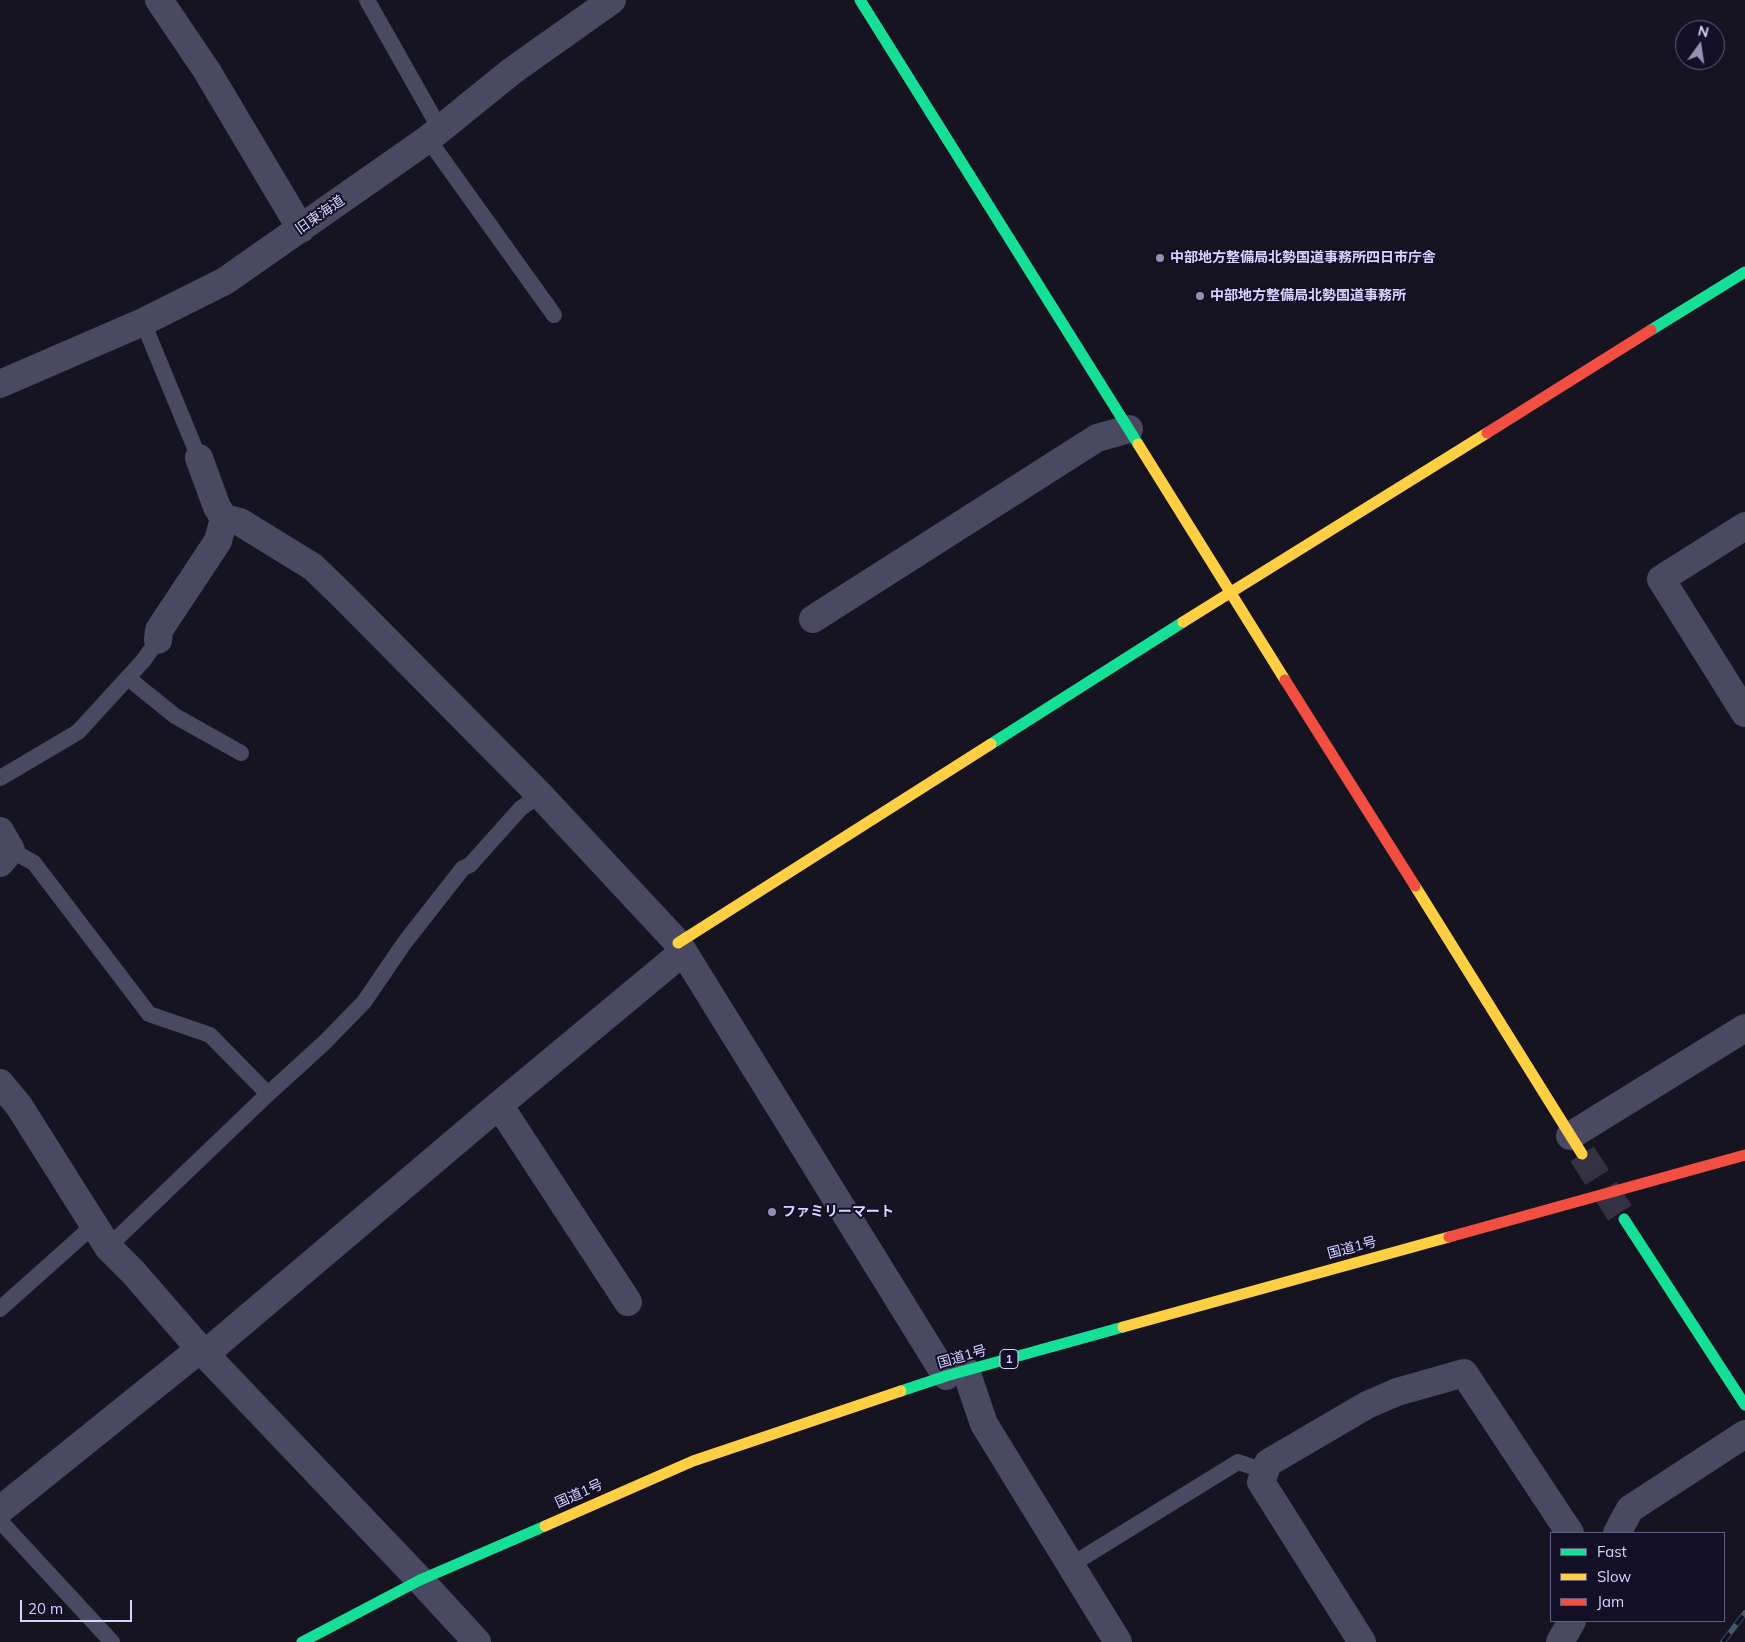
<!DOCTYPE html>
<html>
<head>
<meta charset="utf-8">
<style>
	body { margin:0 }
	#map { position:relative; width:1745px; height:1642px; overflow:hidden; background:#161421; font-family:Mulish,sans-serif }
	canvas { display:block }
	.legend { position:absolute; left:1550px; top:1532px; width:175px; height:90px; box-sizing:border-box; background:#130f26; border:1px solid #625e7d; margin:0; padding:6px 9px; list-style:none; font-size:15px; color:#d9d4ff }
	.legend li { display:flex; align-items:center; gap:10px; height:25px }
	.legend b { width:25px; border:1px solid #625e7d }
	.north { position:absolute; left:1675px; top:20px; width:50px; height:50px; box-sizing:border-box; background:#130f26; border:1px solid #625e7d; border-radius:50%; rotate:14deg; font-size:14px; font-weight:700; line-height:20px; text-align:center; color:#d9d4ff }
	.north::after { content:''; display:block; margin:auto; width:18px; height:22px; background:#9591b1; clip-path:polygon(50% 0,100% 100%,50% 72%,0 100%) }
	.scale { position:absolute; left:20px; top:1600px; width:112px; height:22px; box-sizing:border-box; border:2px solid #d9d4ff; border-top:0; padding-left:6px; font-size:15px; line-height:18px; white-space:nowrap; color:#d9d4ff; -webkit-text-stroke:4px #130f26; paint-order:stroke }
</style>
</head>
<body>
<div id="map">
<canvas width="1745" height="1642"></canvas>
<ul class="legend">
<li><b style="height:6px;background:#16e098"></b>Fast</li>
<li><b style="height:6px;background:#ffcf43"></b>Slow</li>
<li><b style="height:6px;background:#f24e42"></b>Jam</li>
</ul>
<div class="north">N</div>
<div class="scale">20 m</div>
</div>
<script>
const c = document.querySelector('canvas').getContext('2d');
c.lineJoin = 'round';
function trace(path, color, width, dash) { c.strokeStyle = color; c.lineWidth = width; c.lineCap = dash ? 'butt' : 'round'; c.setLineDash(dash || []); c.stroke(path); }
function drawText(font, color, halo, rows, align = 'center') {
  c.font = font + ' Mulish,"Noto Sans JP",sans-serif'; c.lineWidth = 4; c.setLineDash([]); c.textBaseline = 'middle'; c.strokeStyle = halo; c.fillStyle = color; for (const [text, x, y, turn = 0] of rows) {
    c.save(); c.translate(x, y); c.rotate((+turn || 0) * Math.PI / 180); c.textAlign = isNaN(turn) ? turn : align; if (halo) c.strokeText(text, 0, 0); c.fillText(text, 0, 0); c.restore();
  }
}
trace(new Path2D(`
	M 1582,1154 L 1624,1219`), '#333142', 28, [28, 14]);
trace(new Path2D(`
	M 367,0 L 440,129
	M 428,139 L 554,315
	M 143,322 L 199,458
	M 128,678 L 175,716 L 241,753
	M 0,778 L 78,732 L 143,661 L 158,640
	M 11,850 L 34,863 L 149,1014 L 210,1035 L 268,1094
	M 108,1247 L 268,1094 L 324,1043 L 364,1002 L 405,942 L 463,868 L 470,865 L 521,808 L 540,795
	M 0,1309 L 94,1225
	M 0,1521 L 112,1642
	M 1071,1565 L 1238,1462 L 1265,1471`), '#4a4962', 16);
trace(new Path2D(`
	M 159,0 L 207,71 L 301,229
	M 0,384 L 143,322 L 225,281 L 428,139 L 512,71 L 612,0
	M 199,458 L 217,507 L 224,518 L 240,522 L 313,567 L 343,596 L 540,795 L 678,943 L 946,1376
	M 1745,526 L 1661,579 L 1745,713
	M 813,619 L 1097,438 L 1129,429
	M 158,640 L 159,630 L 218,541 L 224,518
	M 0,831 L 11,850 L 0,863
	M 0,1083 L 19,1106 L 108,1247 L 133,1272 L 200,1349 L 420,1580 L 477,1642
	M 499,1105 L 628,1302
	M 1570,1136 L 1745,1028
	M 205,1354 L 499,1105 L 683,952
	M 966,1371 L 984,1424 L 1118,1642
	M 0,1510 L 200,1349
	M 1617,1533 L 1630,1509 L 1745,1434
	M 1362,1642 L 1261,1482 L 1268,1463 L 1367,1405 L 1397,1392 L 1464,1373 L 1570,1533
	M 1560,1642 L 1572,1621`), '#4a4962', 28);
trace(new Path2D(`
	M 860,0 L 1138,444
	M 1651,330 L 1745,272
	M 991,744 L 1183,622
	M 1624,1219 L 1745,1405
	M 901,1391 L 946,1376 L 1123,1327
	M 302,1642 L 420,1580 L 545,1526`), '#16e098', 11);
trace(new Path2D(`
	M 1138,444 L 1285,680
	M 1183,622 L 1487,433
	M 1415,886 L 1582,1154
	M 678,943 L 991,744
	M 1123,1327 L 1449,1237
	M 545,1526 L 693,1461 L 901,1391`), '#ffcf43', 11);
trace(new Path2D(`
	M 1487,433 L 1651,330
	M 1285,680 L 1415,886
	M 1449,1237 L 1745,1155`), '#f24e42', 11);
const rail = new Path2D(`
	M 1723,1642 L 1745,1613`);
trace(rail, '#43596b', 5.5);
trace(rail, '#130f26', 4, [11]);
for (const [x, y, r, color] of [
	[1160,258,5,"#9591b1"],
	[1200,296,5,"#9591b1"],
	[772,1212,5,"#9591b1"]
]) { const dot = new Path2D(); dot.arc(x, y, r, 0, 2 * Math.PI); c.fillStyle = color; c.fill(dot); trace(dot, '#130f26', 2); }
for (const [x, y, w] of [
	[1009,1359,18]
]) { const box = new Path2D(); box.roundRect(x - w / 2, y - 9.5, w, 19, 4); c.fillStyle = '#130f26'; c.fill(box); trace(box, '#d9d4ff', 1); }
drawText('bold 12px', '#d9d4ff', null, [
	["1",1009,1359]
]);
drawText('14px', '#d9d4ff', '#130f26', [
	["旧東海道",320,215,-35],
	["国道1号",1352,1248,-15],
	["国道1号",962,1357,-16],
	["国道1号",579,1494,-24]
]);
drawText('bold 14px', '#d9d4ff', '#130f26', [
	["中部地方整備局北勢国道事務所四日市庁舎",1170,258],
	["中部地方整備局北勢国道事務所",1210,296],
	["ファミリーマート",782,1212]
], 'left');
</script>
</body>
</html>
